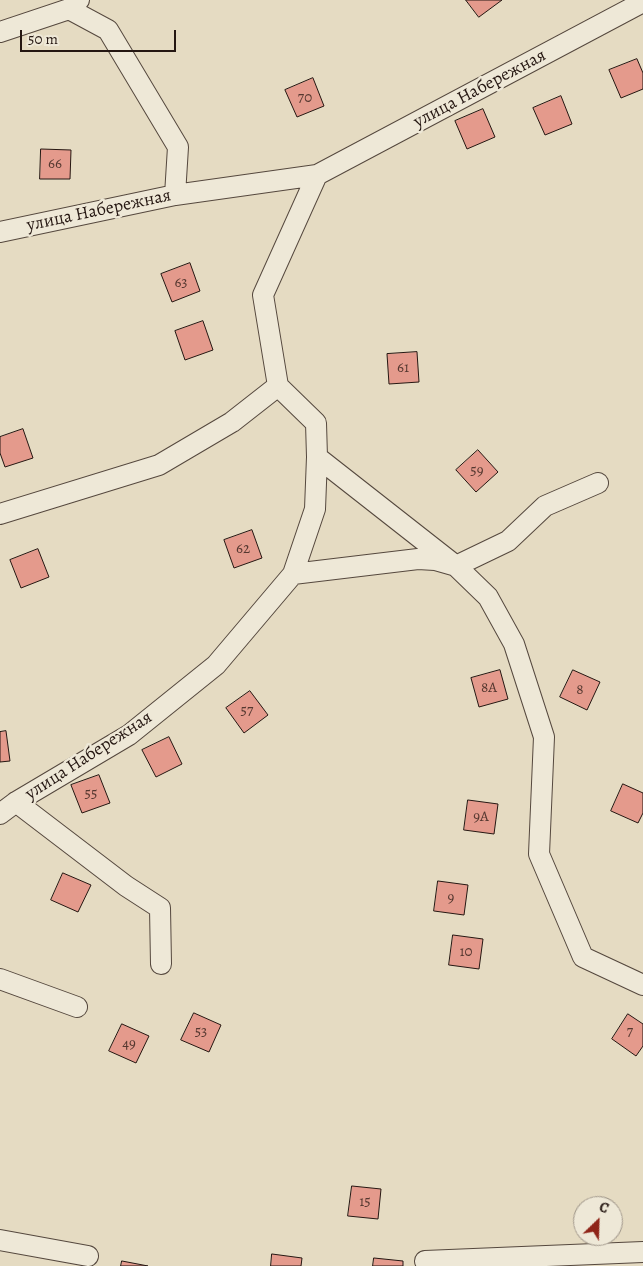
<!DOCTYPE html>
<html>
<head>
<meta charset="utf-8">
<style>
	body { margin:0 }
	#map { position:relative; width:643px; height:1266px; overflow:hidden; background:#e5dbc2; font-family:Alegreya,serif }
	canvas { display:block }
	.north { position:absolute; left:573px; top:1196px; width:50px; height:50px; box-sizing:border-box; background:#eee8d7; border:1px solid #9e9488; border-radius:50%; rotate:24deg; font-size:14px; font-weight:700; line-height:20px; text-align:center; color:#251712 }
	.north::after { content:''; display:block; margin:auto; width:18px; height:22px; background:#8f2418; clip-path:polygon(50% 0,100% 100%,50% 72%,0 100%) }
	.scale { position:absolute; left:20px; top:30px; width:156px; height:22px; box-sizing:border-box; border:2px solid #251712; border-top:0; padding-left:6px; font-size:15px; line-height:18px; white-space:nowrap; color:#251712; -webkit-text-stroke:4px #eee8d7; paint-order:stroke }
</style>
</head>
<body>
<div id="map">
<canvas width="643" height="1266"></canvas>
<div class="north">С</div>
<div class="scale">50 m</div>
</div>
<script>
const c = document.querySelector('canvas').getContext('2d');
c.lineJoin = 'round';
function fillPath(path, color) { c.fillStyle = color; c.fill(path, 'evenodd'); }
function trace(path, color, width, dash) { c.strokeStyle = color; c.lineWidth = width; c.lineCap = dash ? 'butt' : 'round'; c.setLineDash(dash || []); c.stroke(path); }
function drawText(font, color, halo, rows, align = 'center') {
  c.font = font + ' Alegreya,serif'; c.lineWidth = 5; c.setLineDash([]); c.textBaseline = 'middle'; c.strokeStyle = halo; c.fillStyle = color; for (const [text, x, y, turn = 0] of rows) {
    c.save(); c.translate(x, y); c.rotate((+turn || 0) * Math.PI / 180); c.textAlign = isNaN(turn) ? turn : align; if (halo) c.strokeText(text, 0, 0); c.fillText(text, 0, 0); c.restore();
  }
}
const building = new Path2D(`
	M 466,0 L 502,0 L 479,17 Z
	M 637,59 L 643,73 L 643,89 L 621,98 L 609,70 Z
	M 313,78 L 324,106 L 297,117 L 285,90 Z
	M 561,96 L 572,124 L 545,135 L 533,108 Z
	M 483,109 L 495,137 L 467,149 L 455,121 Z
	M 41,149 L 71,150 L 70,179 L 40,179 Z
	M 190,263 L 200,291 L 172,302 L 161,274 Z
	M 203,321 L 213,350 L 185,360 L 175,331 Z
	M 417,352 L 419,382 L 389,384 L 387,354 Z
	M 23,429 L 33,458 L 5,467 L 0,453 L 0,437 Z
	M 478,450 L 498,472 L 476,492 L 456,470 Z
	M 252,530 L 262,558 L 234,568 L 224,540 Z
	M 38,549 L 49,577 L 21,588 L 10,560 Z
	M 500,670 L 508,699 L 479,707 L 471,678 Z
	M 573,670 L 600,682 L 587,710 L 560,697 Z
	M 250,691 L 268,715 L 244,733 L 226,708 Z
	M 6,731 L 10,761 L 0,762 L 0,732 Z
	M 169,737 L 182,764 L 156,777 L 142,750 Z
	M 99,775 L 110,803 L 82,813 L 71,785 Z
	M 623,784 L 643,793 L 643,813 L 638,823 L 611,811 Z
	M 468,800 L 498,804 L 494,834 L 464,830 Z
	M 63,873 L 91,885 L 78,912 L 51,900 Z
	M 438,881 L 468,885 L 464,915 L 434,911 Z
	M 453,935 L 483,939 L 479,969 L 449,965 Z
	M 194,1013 L 221,1025 L 209,1052 L 181,1040 Z
	M 628,1014 L 643,1024 L 643,1046 L 636,1056 L 612,1039 Z
	M 122,1024 L 149,1036 L 136,1063 L 109,1051 Z
	M 352,1186 L 381,1189 L 378,1219 L 348,1216 Z
	M 272,1254 L 302,1258 L 301,1266 L 271,1266 Z
	M 374,1258 L 403,1261 L 403,1266 L 373,1266 Z
	M 122,1261 L 148,1266 L 121,1266 Z`);
fillPath(building, '#e49a8c');
trace(building, '#251712', 1);
const minor = new Path2D(`
	M 69,9 L 108,30 L 178,147 L 175,195
	M 0,32 L 69,9 L 79,0
	M 0,232 L 175,195 L 317,175 L 643,2
	M 317,457 L 456,566 L 488,597 L 514,644 L 544,737 L 539,854 L 583,957 L 643,985
	M 0,514 L 159,465 L 232,422 L 278,386
	M 293,574 L 418,559 L 435,560 L 456,566 L 508,541 L 545,506 L 598,483
	M 16,802 L 126,886 L 160,908 L 161,964
	M 0,814 L 16,802 L 129,735 L 216,665 L 293,574 L 315,509 L 317,457 L 316,423 L 278,386 L 263,295 L 317,175
	M 0,979 L 77,1007
	M 0,1240 L 88,1256
	M 425,1261 L 643,1252`);
trace(minor, '#55483e', 22);
trace(minor, '#eee8d7', 20);
drawText('15px', '#553830', null, [
	["70",305,98],
	["66",55,164],
	["63",181,283],
	["61",403,368],
	["59",477,471],
	["62",243,549],
	["8А",489,688],
	["8",580,690],
	["57",247,711],
	["55",91,794],
	["9А",481,817],
	["9",451,898],
	["10",466,952],
	["53",201,1032],
	["7",630,1032],
	["49",129,1044],
	["15",365,1202]
]);
drawText('18px', '#251712', '#eee8d7', [
	["улица Набережная",480,89,-28],
	["улица Набережная",99,211,-12],
	["улица Набережная",89,756,-33]
]);
</script>
</body>
</html>
